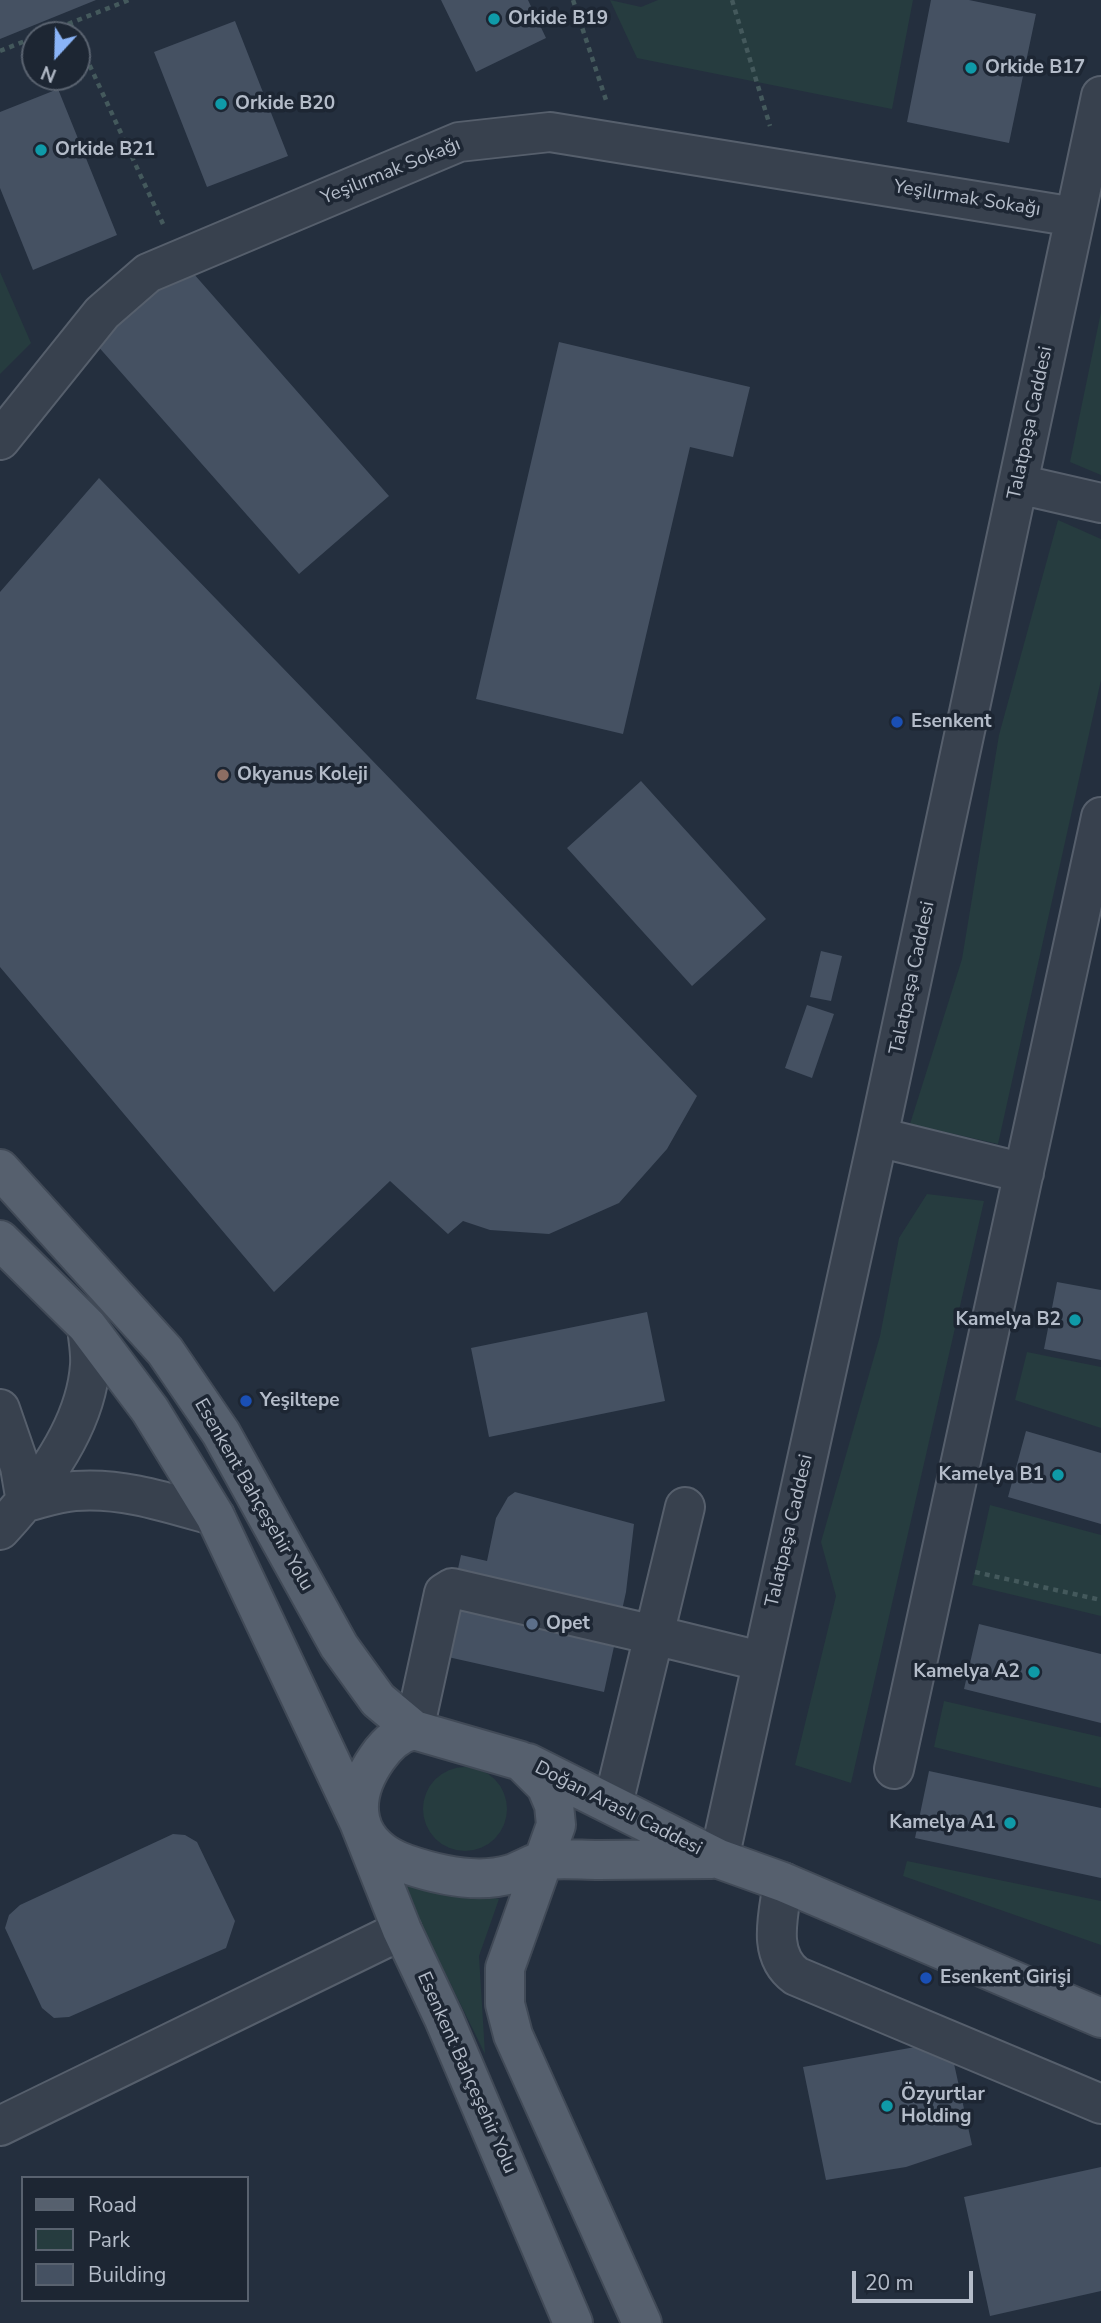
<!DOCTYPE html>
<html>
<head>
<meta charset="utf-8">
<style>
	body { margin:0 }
	#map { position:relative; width:1101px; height:2323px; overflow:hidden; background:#242f3e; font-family:"Nunito Sans",sans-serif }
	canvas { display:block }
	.legend { position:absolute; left:21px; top:2176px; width:228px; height:126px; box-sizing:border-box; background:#1d2633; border:2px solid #59626f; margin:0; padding:9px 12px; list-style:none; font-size:21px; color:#b4bcc9 }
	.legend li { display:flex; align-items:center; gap:14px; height:35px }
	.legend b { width:35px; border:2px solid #59626f }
	.north { position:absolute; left:21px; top:21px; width:70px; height:70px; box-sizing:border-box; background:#1d2633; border:2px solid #59626f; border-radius:50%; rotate:202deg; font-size:19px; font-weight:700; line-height:28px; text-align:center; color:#b4bcc9 }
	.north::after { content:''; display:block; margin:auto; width:24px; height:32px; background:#8ab4f8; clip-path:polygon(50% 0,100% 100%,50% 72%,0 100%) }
	.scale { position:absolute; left:852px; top:2271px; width:121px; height:32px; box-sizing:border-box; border:4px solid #b4bcc9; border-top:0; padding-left:9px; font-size:21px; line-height:24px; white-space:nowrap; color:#b4bcc9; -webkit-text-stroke:5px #1d2633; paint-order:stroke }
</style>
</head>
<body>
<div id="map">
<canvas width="1101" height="2323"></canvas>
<ul class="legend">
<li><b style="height:9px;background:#56606e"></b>Road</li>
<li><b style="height:19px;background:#263c3f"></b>Park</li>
<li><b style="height:19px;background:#455162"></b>Building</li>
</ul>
<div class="north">N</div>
<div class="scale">20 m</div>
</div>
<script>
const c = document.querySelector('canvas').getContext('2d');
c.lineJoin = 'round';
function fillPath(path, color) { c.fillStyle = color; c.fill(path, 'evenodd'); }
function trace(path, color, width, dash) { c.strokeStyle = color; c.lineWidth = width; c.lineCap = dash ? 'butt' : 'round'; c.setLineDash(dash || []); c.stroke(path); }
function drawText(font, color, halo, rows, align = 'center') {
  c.font = font + ' "Nunito Sans",sans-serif'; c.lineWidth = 7; c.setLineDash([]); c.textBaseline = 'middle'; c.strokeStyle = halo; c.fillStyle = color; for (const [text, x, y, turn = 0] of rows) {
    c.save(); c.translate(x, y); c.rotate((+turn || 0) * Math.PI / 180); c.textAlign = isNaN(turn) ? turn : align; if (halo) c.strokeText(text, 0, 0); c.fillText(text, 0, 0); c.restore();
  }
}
fillPath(new Path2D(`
	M 610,0 L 641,7 L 658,0 L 913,0 L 892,109 L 637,58 Z
	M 0,272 L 31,343 L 0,374 Z
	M 1101,312 L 1101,475 L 1070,462 Z
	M 1058,520 L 1101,539 L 1101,680 L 998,1144 L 910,1124 L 962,959 L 999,735 Z
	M 927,1194 L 984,1201 L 851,1783 L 795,1765 L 836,1596 L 821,1542 L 880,1336 L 899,1238 Z
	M 1027,1352 L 1101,1367 L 1101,1428 L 1015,1400 Z
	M 990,1505 L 1101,1535 L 1101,1616 L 972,1585 Z
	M 944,1701 L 1101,1737 L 1101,1788 L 934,1747 Z
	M423 1809a42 42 0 1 1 84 0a42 42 0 1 1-84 0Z
	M 907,1861 L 1101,1901 L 1101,1945 L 903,1876 Z
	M 398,1877 L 499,1899 L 479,1956 L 485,2054 Z`), '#263c3f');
fillPath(new Path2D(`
	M 0,0 L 96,0 L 0,39 Z
	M 441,0 L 528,0 L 546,38 L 476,72 Z
	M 931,0 L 969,0 L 1036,14 L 1009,143 L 907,122 Z
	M 235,21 L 288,156 L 207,187 L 154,52 Z
	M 58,89 L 117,235 L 33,270 L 0,188 L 0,112 Z
	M 186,265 L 389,496 L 299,574 L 96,344 Z
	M 559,342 L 750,387 L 733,457 L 690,447 L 623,734 L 476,699 Z
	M 99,478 L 697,1096 L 667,1149 L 619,1203 L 549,1234 L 490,1230 L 463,1221 L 448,1234 L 390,1181 L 274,1292 L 0,967 L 0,592 Z
	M 641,781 L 766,919 L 692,986 L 567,848 Z
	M 821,951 L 842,956 L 831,1001 L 810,997 Z
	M 807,1005 L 834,1014 L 812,1078 L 785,1068 Z
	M 1057,1282 L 1101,1290 L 1101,1360 L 1044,1349 Z
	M 647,1312 L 665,1401 L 489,1437 L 471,1348 Z
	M 1026,1431 L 1101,1453 L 1101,1524 L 1008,1497 Z
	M 515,1492 L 634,1524 L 626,1592 L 604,1692 L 439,1655 L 461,1555 L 487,1561 L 496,1518 L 508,1497 Z
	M 979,1624 L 1101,1654 L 1101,1723 L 964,1689 Z
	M 929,1771 L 1101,1808 L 1101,1878 L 915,1838 Z
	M 173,1834 L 185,1835 L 197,1842 L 235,1921 L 226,1948 L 69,2017 L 54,2018 L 42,2008 L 5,1928 L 9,1915 L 20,1905 Z
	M 949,2041 L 972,2145 L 906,2167 L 826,2180 L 803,2067 Z
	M 1101,2167 L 1101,2291 L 990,2316 L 964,2197 Z`), '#455162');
const minor = new Path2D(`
	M 0,440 L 102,313 L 148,273 L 459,142 L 550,132 L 1075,217
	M 1018,484 L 1101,503
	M 878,1137 L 1024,1173
	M 0,1409 L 20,1467 L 26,1502
	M 26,1502 C 42,1498 59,1492 75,1491 C 123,1487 169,1503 215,1516
	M 0,1530 C 41,1486 86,1426 90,1365 C 91,1352 88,1339 87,1326
	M 414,1730 L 444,1593 L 452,1588 L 654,1635 L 685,1507
	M 894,1769 L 1101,817
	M 613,1804 L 654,1635 L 760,1661
	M 719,1859 L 878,1137 L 1101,96
	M 783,1882 C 779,1914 766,1954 796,1976 L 1101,2104
	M 0,2126 L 402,1930`);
const major = new Path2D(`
	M 0,1169 L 165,1351 L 221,1433 L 339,1646 L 378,1700 L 414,1730 L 521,1761 L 546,1786 L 554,1805 L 556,1825 L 505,1968 L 505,2004 L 513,2035 L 642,2323
	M 0,1240 L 87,1326 L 150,1410 L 215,1516 L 359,1822 L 402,1930 L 444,2019 L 573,2323
	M 414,1730 C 398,1733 386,1745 377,1758 C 347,1801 353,1845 406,1864 C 438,1875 478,1884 511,1874 C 523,1870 534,1862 546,1860 C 563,1858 582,1860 599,1860 C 637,1860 674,1859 712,1859
	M 528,1763 L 719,1859 L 783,1882 L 1101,2018`);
trace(minor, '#565f6c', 42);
trace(major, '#414a57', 42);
trace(new Path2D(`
	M 573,0 L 607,103
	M 732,0 L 770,126
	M 70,23 L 76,35
	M 40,35 L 129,0
	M 77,38 L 163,224
	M 0,51 L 35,37
	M 975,1572 L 1101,1600`), '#44595c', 4.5, [5, 5]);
trace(minor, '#38414e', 38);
trace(major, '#56606e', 38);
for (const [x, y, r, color] of [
	[494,19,7,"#0f9aa8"],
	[971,68,7,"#0f9aa8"],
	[221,104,7,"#0f9aa8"],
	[41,150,7,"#0f9aa8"],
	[897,722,7,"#1a4fb4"],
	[223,775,7,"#8d6e63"],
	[1075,1320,7,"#0f9aa8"],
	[246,1401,7,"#1a4fb4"],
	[1058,1475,7,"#0f9aa8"],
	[532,1624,7,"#5c6f8a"],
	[1034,1672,7,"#0f9aa8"],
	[1010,1823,7,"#0f9aa8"],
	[926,1978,7,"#1a4fb4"],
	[887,2106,7,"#0f9aa8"]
]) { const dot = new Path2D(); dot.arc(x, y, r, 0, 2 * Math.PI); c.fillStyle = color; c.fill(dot); trace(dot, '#1d2633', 2.5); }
drawText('bold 19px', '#b4bcc9', '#1d2633', [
	["Orkide B19",508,19],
	["Orkide B17",985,68],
	["Orkide B20",235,104],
	["Orkide B21",55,150],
	["Esenkent",911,722],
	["Okyanus Koleji",237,775],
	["Kamelya B2",1061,1320,"right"],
	["Yeşiltepe",260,1401],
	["Kamelya B1",1044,1475,"right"],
	["Opet",546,1624],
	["Kamelya A2",1020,1672,"right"],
	["Kamelya A1",996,1823,"right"],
	["Esenkent Girişi",940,1978],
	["Özyurtlar",901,2095],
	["Holding",901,2117]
], 'left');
drawText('19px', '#b4bcc9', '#1d2633', [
	["Yeşilırmak Sokağı",391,172,-22],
	["Yeşilırmak Sokağı",967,199,9],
	["Talatpaşa Caddesi",1031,423,-78],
	["Talatpaşa Caddesi",913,978,-78],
	["Esenkent Bahçeşehir Yolu",253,1495,60],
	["Talatpaşa Caddesi",790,1531,-77],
	["Doğan Araslı Caddesi",618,1809,27],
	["Esenkent Bahçeşehir Yolu",466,2073,66]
]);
</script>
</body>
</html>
